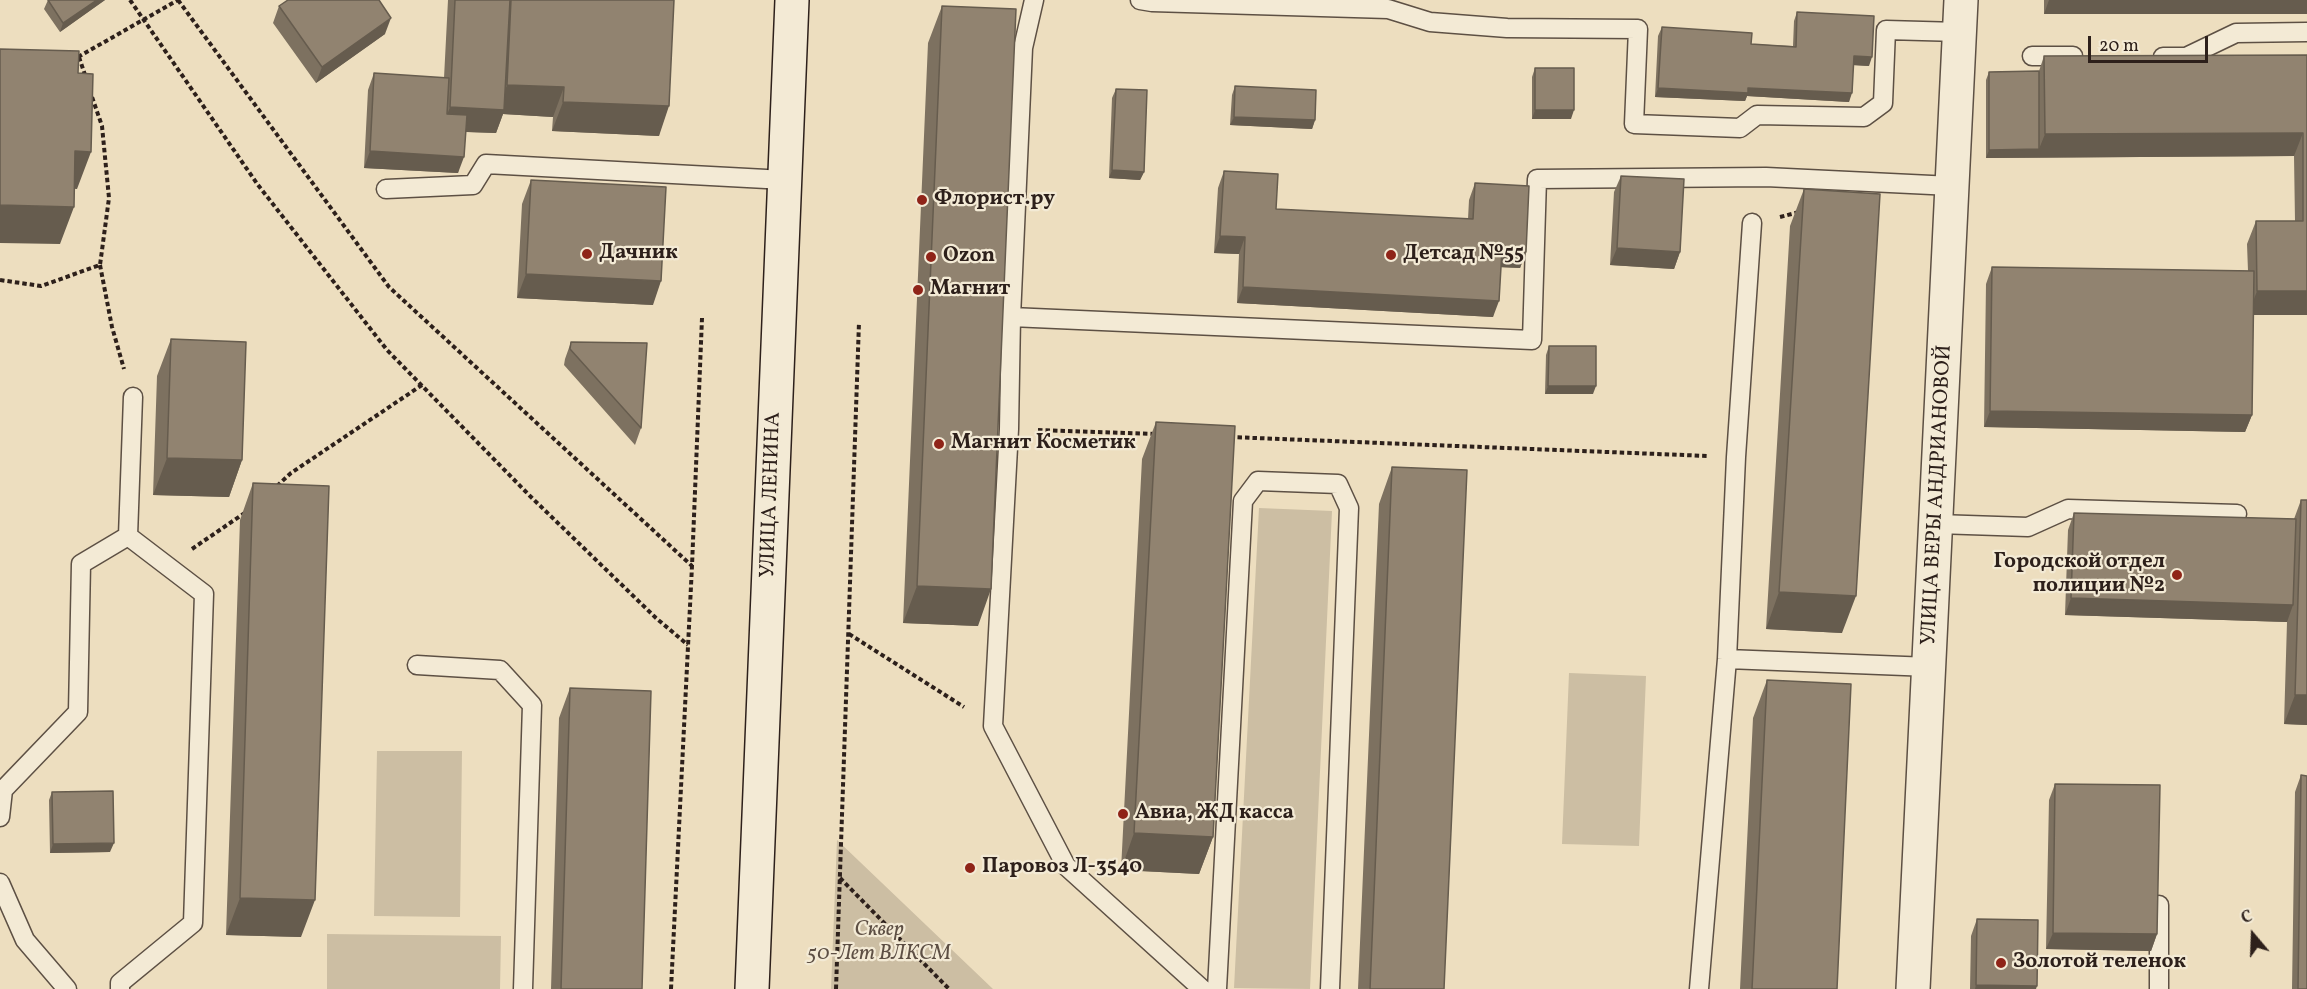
<!DOCTYPE html>
<html>
<head>
<meta charset="utf-8">
<style>
	body { margin:0 }
	#map { position:relative; width:2307px; height:989px; overflow:hidden; background:#eddebf; font-family:Vollkorn,serif }
	canvas { display:block }
	.north { position:absolute; left:2223px; top:905px; width:60px; height:60px; -webkit-text-stroke:4px #f3ead5; paint-order:stroke; rotate:341deg; font-size:16px; font-weight:700; line-height:24px; text-align:center; color:#2d201b }
	.north::after { content:''; display:block; margin:auto; width:21px; height:27px; background:#2d201b; clip-path:polygon(50% 0,100% 100%,50% 72%,0 100%) }
	.scale { position:absolute; left:2088px; top:36px; width:120px; height:27px; box-sizing:border-box; border:3px solid #2d201b; border-top:0; padding-left:8px; font-size:18px; line-height:21px; white-space:nowrap; color:#2d201b; -webkit-text-stroke:4px #f3ead5; paint-order:stroke }
</style>
</head>
<body>
<div id="map">
<canvas width="2307" height="989"></canvas>
<div class="north">С</div>
<div class="scale">20 m</div>
</div>
<script>
const c = document.querySelector('canvas').getContext('2d');
c.lineJoin = 'round';
function fillPath(path, color) { c.fillStyle = color; c.fill(path, 'evenodd'); }
function trace(path, color, width, dash) { c.strokeStyle = color; c.lineWidth = width; c.lineCap = dash ? 'butt' : 'round'; c.setLineDash(dash || []); c.stroke(path); }
function drawText(font, color, halo, rows, align = 'center') {
  c.font = font + ' Vollkorn,serif'; c.lineWidth = 4.5; c.setLineDash([]); c.textBaseline = 'middle'; c.strokeStyle = halo; c.fillStyle = color; for (const [text, x, y, turn = 0] of rows) {
    c.save(); c.translate(x, y); c.rotate((+turn || 0) * Math.PI / 180); c.textAlign = isNaN(turn) ? turn : align; if (halo) c.strokeText(text, 0, 0); c.fillText(text, 0, 0); c.restore();
  }
}
fillPath(new Path2D(`
	M 1259,508 L 1332,511 L 1310,989 L 1234,988 Z
	M 1569,673 L 1646,676 L 1639,846 L 1562,844 Z
	M 377,751 L 462,751 L 460,917 L 374,916 Z
	M 837,840 L 993,989 L 831,989 Z
	M 327,934 L 501,936 L 500,989 L 327,989 Z`), '#ccbea3');
const lane = new Path2D(`
	M 1034,0 L 1023,48 L 1011,317 L 1009,429 L 993,726 L 1066,866 L 1202,989
	M 1140,0 L 1152,2 L 1388,9 L 1430,22 L 1507,28 L 1638,29 L 1634,124 L 1740,128 L 1757,115 L 1864,117 L 1883,103 L 1886,30 L 1959,32
	M 2032,56 L 2073,56
	M 2163,57 L 2186,57 L 2236,33 L 2307,32
	M 386,189 L 473,185 L 486,164 L 785,180
	M 1011,317 L 1532,340 L 1537,179 L 1766,177 L 1952,186
	M 1937,524 L 2028,527 L 2068,509 L 2237,514
	M 1727,659 L 1930,667
	M 417,665 L 500,670 L 532,705 L 523,989
	M 0,817 L 3,790 L 78,712 L 81,564 L 128,536
	M 0,883 L 25,940 L 67,989
	M 120,989 L 120,983 L 193,923 L 204,594 L 128,536 L 133,397
	M 1217,989 L 1243,501 L 1258,481 L 1338,484 L 1349,508 L 1330,989
	M 1699,989 L 1727,659 L 1736,457 L 1752,223
	M 2159,989 L 2159,905`);
const street = new Path2D(`
	M 1913,989 L 1961,0`);
const secondary = new Path2D(`
	M 752,989 L 792,0`);
trace(lane, '#5d5044', 21);
trace(street, '#5d5044', 36);
trace(secondary, '#2d201b', 36);
trace(new Path2D(`
	M 130,0 L 258,185 L 387,350 L 530,496 L 656,618 L 688,645
	M 178,0 L 389,287 L 692,566
	M 78,57 L 178,0
	M 79,57 L 86,78
	M 1780,217 L 1799,212
	M 100,265 L 112,327 L 124,369
	M 0,280 L 41,286 L 100,265 L 109,198 L 102,126 L 91,94
	M 1038,430 L 1156,434
	M 1230,437 L 1708,456
	M 277,486 L 291,473 L 422,385
	M 192,549 L 246,512
	M 849,634 L 964,707
	M 840,878 L 949,989
	M 671,989 L 692,566 L 702,318
	M 836,989 L 859,322`), '#2d201b', 4, [4.5, 3]);
trace(lane, '#f3ead5', 18);
trace(street, '#f3ead5', 33);
trace(secondary, '#f3ead5', 33);
fillPath(new Path2D(`
	M 48,0 L 105,0 L 60,32 L 44,9 Z
	M 448,0 L 674,0 L 659,136 L 552,131 L 553,117 L 503,114 L 496,133 L 466,132 L 458,173 L 364,168 L 368,90 L 374,73 L 444,78 Z
	M 2044,0 L 2307,0 L 2044,14 Z
	M 279,6 L 385,34 L 316,83 L 273,23 Z
	M 942,6 L 978,626 L 903,623 L 928,43 Z
	M 1797,12 L 1869,66 L 1854,65 L 1849,102 L 1747,96 L 1745,101 L 1655,97 L 1658,36 L 1662,27 L 1751,44 L 1793,46 L 1794,21 Z
	M 2307,55 L 2307,315 L 2253,315 L 2252,415 L 2245,432 L 1984,427 L 1986,284 L 1992,267 L 2248,271 L 2247,244 L 2256,221 L 2295,221 L 2294,156 L 1986,158 L 1986,80 L 1989,72 L 2039,71 L 2044,56 Z
	M 1535,68 L 1571,119 L 1532,119 L 1532,77 Z
	M 1235,86 L 1315,120 L 1312,129 L 1230,125 L 1232,95 Z
	M 1116,89 L 1144,172 L 1140,180 L 1109,178 L 1112,98 Z
	M 1224,171 L 1276,209 L 1468,219 L 1469,200 L 1475,183 L 1526,252 L 1520,268 L 1501,267 L 1493,317 L 1237,303 L 1239,254 L 1214,253 L 1218,188 Z
	M 1621,176 L 1680,252 L 1674,269 L 1610,265 L 1614,192 Z
	M 531,180 L 653,305 L 517,298 L 522,204 Z
	M 1804,189 L 1842,633 L 1766,629 L 1790,226 Z
	M 171,339 L 242,460 L 229,497 L 153,495 L 157,376 Z
	M 571,342 L 641,428 L 635,445 L 564,365 L 565,359 Z
	M 1549,346 L 1593,394 L 1545,394 L 1546,355 Z
	M 1156,422 L 1213,837 L 1199,874 L 1121,870 L 1142,459 Z
	M 1392,467 L 1444,989 L 1358,989 L 1379,504 Z
	M 253,483 L 301,937 L 226,935 L 240,520 Z
	M 2301,500 L 2307,500 L 2307,725 L 2284,724 L 2287,622 L 2065,615 L 2068,530 L 2074,513 L 2294,519 Z
	M 1767,680 L 1837,989 L 1740,989 L 1753,718 Z
	M 570,688 L 642,989 L 551,989 L 559,718 Z
	M 2301,775 L 2307,989 L 2292,989 L 2295,792 Z
	M 2055,784 L 2157,934 L 2151,951 L 2046,949 L 2049,800 Z
	M 52,792 L 110,852 L 50,853 L 49,800 Z
	M 1977,919 L 2036,989 L 1970,989 L 1971,936 Z`), '#7d7160');
fillPath(new Path2D(`
	M 97,0 L 105,0 L 60,32 L 63,23 Z
	M 2049,0 L 2307,0 L 2307,14 L 2044,14 Z
	M 391,18 L 385,34 L 316,83 L 322,67 Z
	M 1854,56 L 1872,57 L 1869,66 L 1851,65 Z
	M 507,85 L 564,87 L 553,117 L 503,114 L 496,133 L 441,131 L 450,107 L 498,109 Z
	M 1658,88 L 1748,88 L 1852,93 L 1849,102 L 1747,96 L 1745,101 L 1655,97 Z
	M 563,102 L 669,106 L 659,136 L 552,131 Z
	M 1535,110 L 1574,110 L 1571,119 L 1532,119 Z
	M 1234,117 L 1315,120 L 1312,129 L 1230,125 Z
	M 2303,133 L 2294,156 L 1986,158 L 1989,150 L 2039,149 L 2045,134 Z
	M 75,151 L 91,152 L 77,189 L 62,188 Z
	M 370,151 L 464,157 L 458,173 L 364,168 Z
	M 1112,170 L 1144,172 L 1140,180 L 1109,178 Z
	M 0,205 L 74,207 L 60,244 L 0,243 Z
	M 1220,236 L 1245,237 L 1239,254 L 1214,253 Z
	M 1617,248 L 1680,252 L 1674,269 L 1610,265 Z
	M 1502,250 L 1526,252 L 1520,268 L 1496,267 Z
	M 526,274 L 661,281 L 653,305 L 517,298 Z
	M 1243,287 L 1499,301 L 1493,317 L 1237,303 Z
	M 2257,291 L 2307,291 L 2307,315 L 2248,315 Z
	M 1548,386 L 1596,386 L 1593,394 L 1545,394 Z
	M 1990,411 L 2252,415 L 2245,432 L 1984,427 Z
	M 167,458 L 242,460 L 229,497 L 153,495 Z
	M 917,586 L 991,589 L 978,626 L 903,623 Z
	M 1779,592 L 1856,596 L 1842,633 L 1766,629 Z
	M 2071,598 L 2293,605 L 2287,622 L 2065,615 Z
	M 2295,695 L 2307,695 L 2307,725 L 2284,724 Z
	M 1134,833 L 1213,837 L 1199,874 L 1121,870 Z
	M 114,843 L 110,852 L 50,853 L 53,844 Z
	M 240,898 L 315,900 L 301,937 L 226,935 Z
	M 2053,933 L 2157,934 L 2151,951 L 2046,949 Z
	M 1976,985 L 2037,986 L 2036,989 L 1975,989 Z`), '#665c4e');
const building = new Path2D(`
	M 48,0 L 97,0 L 63,23 Z
	M 288,0 L 379,0 L 391,18 L 322,67 L 279,6 Z
	M 455,0 L 510,0 L 504,110 L 450,107 Z
	M 511,0 L 674,0 L 669,106 L 563,102 L 564,87 L 507,85 Z
	M 942,6 L 1016,9 L 991,589 L 917,586 Z
	M 1797,12 L 1874,16 L 1872,57 L 1854,56 L 1852,93 L 1748,88 L 1748,93 L 1658,88 L 1662,27 L 1752,33 L 1751,44 L 1796,47 Z
	M 0,49 L 79,51 L 78,73 L 93,74 L 91,152 L 75,151 L 74,207 L 0,205 Z
	M 2307,55 L 2307,291 L 2257,291 L 2256,221 L 2303,221 L 2303,133 L 2045,134 L 2044,56 Z
	M 1535,68 L 1574,68 L 1574,110 L 1535,110 Z
	M 2039,71 L 2039,149 L 1989,150 L 1989,72 Z
	M 374,73 L 449,78 L 447,114 L 467,115 L 464,157 L 370,151 Z
	M 1235,86 L 1316,90 L 1315,120 L 1234,117 Z
	M 1116,89 L 1147,90 L 1144,172 L 1112,170 Z
	M 1224,171 L 1278,174 L 1276,209 L 1473,219 L 1475,183 L 1529,186 L 1526,252 L 1502,250 L 1499,301 L 1243,287 L 1245,237 L 1220,236 Z
	M 1621,176 L 1684,179 L 1680,252 L 1617,248 Z
	M 531,180 L 666,187 L 661,281 L 526,274 Z
	M 1804,189 L 1880,194 L 1856,596 L 1779,592 Z
	M 1992,267 L 2254,271 L 2252,415 L 1990,411 Z
	M 171,339 L 246,342 L 242,460 L 167,458 Z
	M 571,342 L 647,343 L 641,428 L 570,349 Z
	M 1549,346 L 1596,346 L 1596,386 L 1548,386 Z
	M 1156,422 L 1235,426 L 1213,837 L 1134,833 Z
	M 1392,467 L 1467,470 L 1444,989 L 1370,989 Z
	M 253,483 L 329,486 L 315,900 L 240,898 Z
	M 2301,500 L 2307,500 L 2307,695 L 2295,695 Z
	M 2074,513 L 2296,519 L 2293,605 L 2071,598 Z
	M 1767,680 L 1851,684 L 1837,989 L 1752,989 Z
	M 570,688 L 651,691 L 642,989 L 561,989 Z
	M 2301,775 L 2307,776 L 2307,989 L 2298,989 Z
	M 2055,784 L 2160,785 L 2157,934 L 2053,933 Z
	M 113,791 L 114,843 L 53,844 L 52,792 Z
	M 1977,919 L 2038,920 L 2037,986 L 1976,985 Z`);
fillPath(building, '#918370');
trace(building, '#665c4e', 1.5);
for (const [x, y, r, color] of [
	[922,200,6,"#8f2418"],
	[587,254,6,"#8f2418"],
	[1391,255,6,"#8f2418"],
	[931,257,6,"#8f2418"],
	[918,290,6,"#8f2418"],
	[939,444,6,"#8f2418"],
	[2177,575,6,"#8f2418"],
	[1123,814,6,"#8f2418"],
	[970,868,6,"#8f2418"],
	[2001,963,6,"#8f2418"]
]) { const dot = new Path2D(); dot.arc(x, y, r, 0, 2 * Math.PI); c.fillStyle = color; c.fill(dot); trace(dot, '#f3ead5', 2); }
drawText('bold 21px', '#2d201b', '#f3ead5', [
	["Флорист.ру",934,200],
	["Дачник",599,254],
	["Детсад №55",1403,255],
	["Ozon",943,257],
	["Магнит",930,290],
	["Магнит Косметик",951,444],
	["Городской отдел",2165,563,"right"],
	["полиции №2",2165,587,"right"],
	["Авиа, ЖД касса",1135,814],
	["Паровоз Л-3540",982,868],
	["Золотой теленок",2013,963]
], 'left');
drawText('21px', '#2d201b', '#f3ead5', [
	["УЛИЦА ЛЕНИНА",772,495,-88],
	["УЛИЦА ВЕРЫ АНДРИАНОВОЙ",1938,495,-87]
]);
drawText('italic 21px', '#5d4f44', '#f3ead5', [
	["Сквер",879,931],
	["50-Лет ВЛКСМ",879,955]
]);
</script>
</body>
</html>
